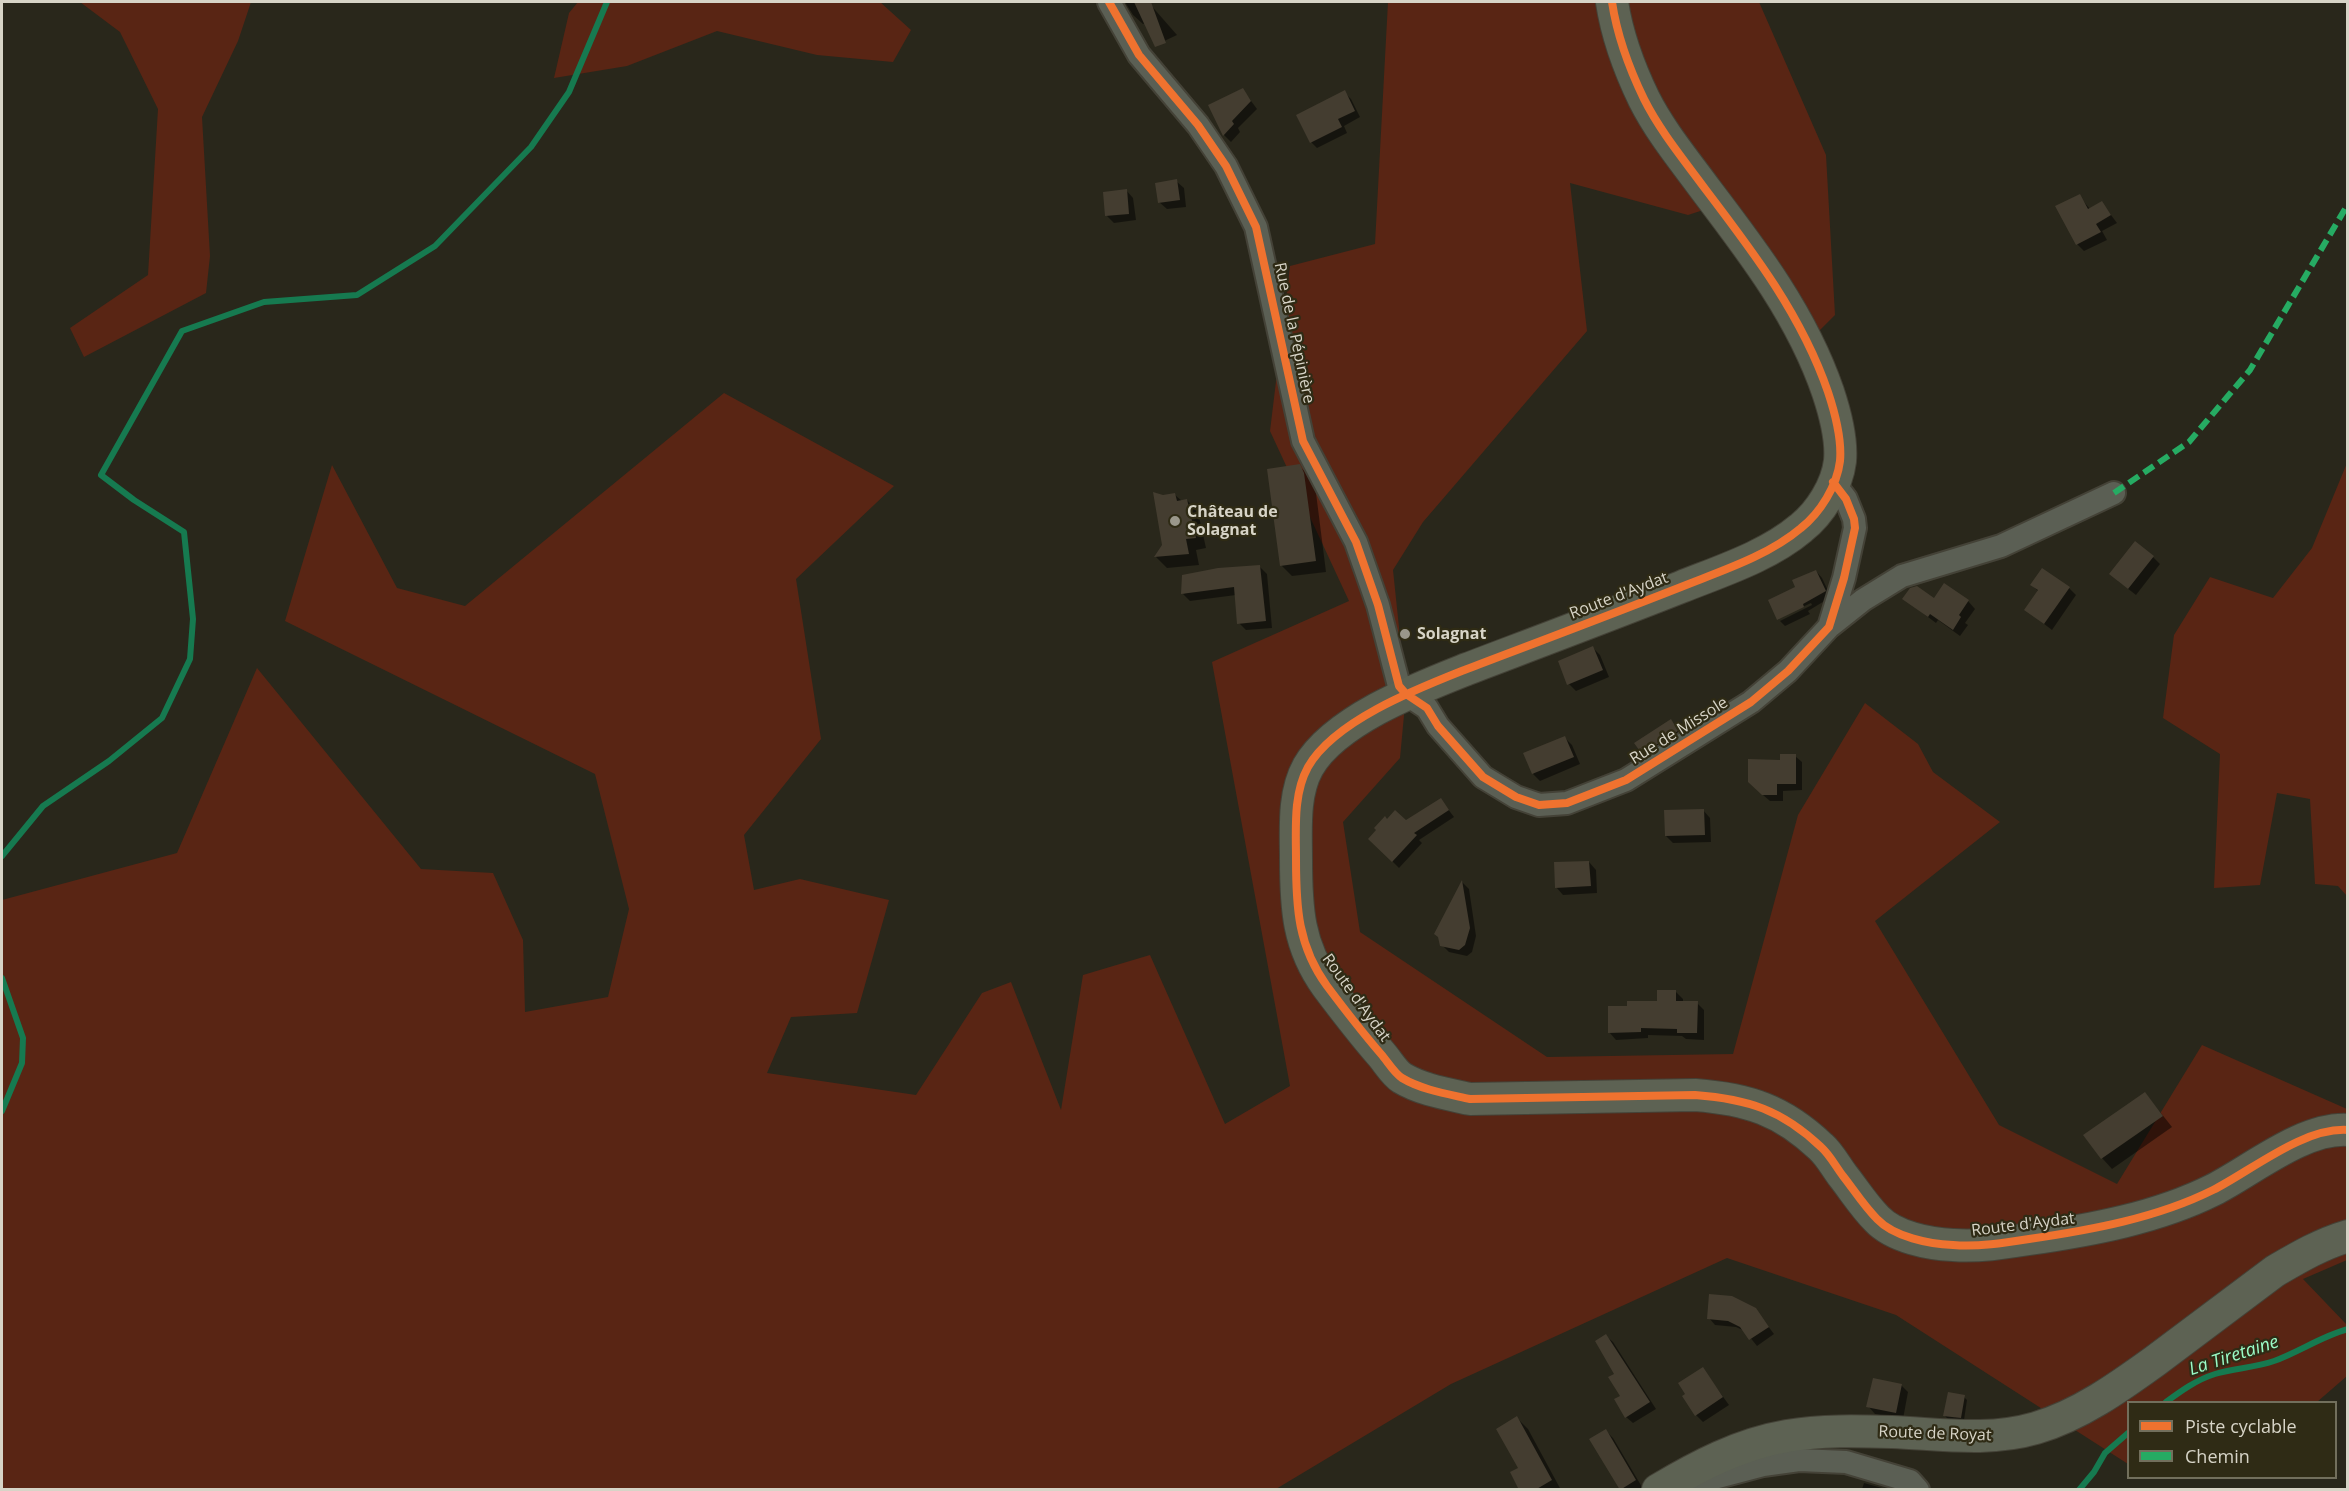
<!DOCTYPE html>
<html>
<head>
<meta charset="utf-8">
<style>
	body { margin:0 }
	#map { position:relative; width:2349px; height:1491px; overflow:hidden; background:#29271b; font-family:"Open Sans",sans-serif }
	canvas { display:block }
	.frame { position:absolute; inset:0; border:3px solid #d7d4c7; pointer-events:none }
	.legend { position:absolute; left:2127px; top:1401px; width:210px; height:78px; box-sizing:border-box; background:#2f2b15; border:2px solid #726f5c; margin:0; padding:8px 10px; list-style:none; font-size:18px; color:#d7d4c7 }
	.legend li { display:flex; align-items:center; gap:12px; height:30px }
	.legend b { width:30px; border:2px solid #726f5c }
</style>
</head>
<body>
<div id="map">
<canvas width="2349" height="1491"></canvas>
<div class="frame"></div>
<ul class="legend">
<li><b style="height:8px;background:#ef722f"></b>Piste cyclable</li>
<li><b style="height:8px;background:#26ab63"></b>Chemin</li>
</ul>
</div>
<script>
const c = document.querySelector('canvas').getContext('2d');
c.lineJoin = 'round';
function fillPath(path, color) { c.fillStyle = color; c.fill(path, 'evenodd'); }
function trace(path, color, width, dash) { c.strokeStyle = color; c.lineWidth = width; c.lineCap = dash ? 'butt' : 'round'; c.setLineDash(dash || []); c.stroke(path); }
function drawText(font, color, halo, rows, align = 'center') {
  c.font = font + ' "Open Sans",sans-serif'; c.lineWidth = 4.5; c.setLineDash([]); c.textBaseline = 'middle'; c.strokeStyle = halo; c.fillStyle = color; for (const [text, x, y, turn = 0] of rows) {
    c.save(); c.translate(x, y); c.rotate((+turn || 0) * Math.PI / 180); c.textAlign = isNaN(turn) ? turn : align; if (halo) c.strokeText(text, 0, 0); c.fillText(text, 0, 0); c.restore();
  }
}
fillPath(new Path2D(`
	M 80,2 L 251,2 L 238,41 L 202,117 L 210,256 L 206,293 L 84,357 L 70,328 L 148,275 L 158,109 L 120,32 Z
	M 578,2 L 880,2 L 911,30 L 893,62 L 817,55 L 717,31 L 627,66 L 554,78 L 569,13 Z
	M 1388,2 L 1759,2 L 1826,155 L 1835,315 L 1818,332 L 1728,202 L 1688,215 L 1570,183 L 1587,331 L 1423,522 L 1393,570 L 1406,694 L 1400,758 L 1343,822 L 1360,932 L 1547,1057 L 1733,1054 L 1798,815 L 1865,703 L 1918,744 L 1933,772 L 2000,822 L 1875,921 L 1999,1125 L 2117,1184 L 2202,1045 L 2347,1109 L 2347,1260 L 2303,1279 L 2347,1325 L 2347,1376 L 2317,1402 L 2128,1402 L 2128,1464 L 1896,1315 L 1727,1258 L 1451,1384 L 1276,1489 L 2,1490 L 2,900 L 177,853 L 257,668 L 421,869 L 493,873 L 523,940 L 525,1012 L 608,997 L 629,909 L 595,774 L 285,621 L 332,465 L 397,588 L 465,606 L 724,393 L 894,486 L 796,579 L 821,739 L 744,835 L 754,890 L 800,879 L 889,900 L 857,1013 L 791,1017 L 767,1073 L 916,1095 L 982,993 L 1011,982 L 1061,1110 L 1083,975 L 1150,955 L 1225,1124 L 1290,1086 L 1212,662 L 1349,601 L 1270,431 L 1290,266 L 1375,244 Z
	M 2347,463 L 2347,896 L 2338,886 L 2315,884 L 2310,799 L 2277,793 L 2260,885 L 2214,888 L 2220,754 L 2163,718 L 2174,635 L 2210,577 L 2273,598 L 2312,548 Z`), '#592514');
fillPath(new Path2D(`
	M 1125,2 L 1155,2 L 1149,3 L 1177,35 L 1160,43 L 1146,23 L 1143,24 L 1133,15 Z
	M 1243,90 L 1257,109 L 1238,128 L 1240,132 L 1231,142 L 1224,135 L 1210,106 Z
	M 1344,92 L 1351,99 L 1360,117 L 1344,126 L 1347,133 L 1317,148 L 1311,142 Z
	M 1176,181 L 1184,188 L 1186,207 L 1167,209 L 1159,202 Z
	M 1126,190 L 1133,198 L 1136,220 L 1114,223 L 1107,216 Z
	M 2079,196 L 2090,209 L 2102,203 L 2117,223 L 2102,231 L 2107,240 L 2084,251 L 2077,244 Z
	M 1299,466 L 1311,477 L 1315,485 L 1326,572 L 1292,576 L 1281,565 Z
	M 1175,495 L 1182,501 L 1187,500 L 1198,512 L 1206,548 L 1196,550 L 1199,565 L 1167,568 L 1156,557 L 1164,546 L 1163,497 Z
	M 2153,557 L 2160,564 L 2136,595 L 2118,581 Z
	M 1260,567 L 1267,574 L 1272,628 L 1246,630 L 1239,623 L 1236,595 L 1190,601 L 1183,594 Z
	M 1816,571 L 1822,578 L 1831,597 L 1808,611 L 1810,614 L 1785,626 L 1780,621 L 1812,605 L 1811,603 L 1779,618 L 1779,620 L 1770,601 L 1797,587 Z
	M 2032,585 L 2069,588 L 2076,595 L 2052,630 L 2026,610 L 2039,592 Z
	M 1904,599 L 1968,601 L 1975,609 L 1965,623 L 1968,625 L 1960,636 L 1938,620 L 1936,623 Z
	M 1593,648 L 1600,655 L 1609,677 L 1576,691 L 1569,684 Z
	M 1670,721 L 1684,739 L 1650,760 L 1643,753 Z
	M 1565,738 L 1572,745 L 1580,764 L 1540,781 L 1533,774 Z
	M 1795,756 L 1802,762 L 1802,790 L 1783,791 L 1783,801 L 1770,801 L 1756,789 L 1782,761 Z
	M 1441,800 L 1454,817 L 1419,840 L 1422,843 L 1399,868 L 1370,839 L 1405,822 Z
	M 1703,810 L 1710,818 L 1711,842 L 1673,843 L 1666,836 Z
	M 1589,862 L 1596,870 L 1597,893 L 1563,895 L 1556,887 Z
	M 1462,882 L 1469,889 L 1476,936 L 1472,952 L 1467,956 L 1449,952 L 1442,945 Z
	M 1676,992 L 1683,999 L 1683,1002 L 1697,1003 L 1704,1010 L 1704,1040 L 1686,1039 L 1682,1036 L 1648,1035 L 1648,1038 L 1616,1040 L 1609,1032 L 1628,1008 L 1659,1003 Z
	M 2145,1093 L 2172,1127 L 2112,1169 L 2102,1158 Z
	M 1755,1309 L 1774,1334 L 1757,1346 L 1745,1331 L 1736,1327 L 1715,1325 L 1709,1318 Z
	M 1606,1336 L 1613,1342 L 1656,1409 L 1633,1423 L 1626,1417 Z
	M 1703,1369 L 1729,1405 L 1703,1422 L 1696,1415 Z
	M 1901,1385 L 1908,1392 L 1903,1419 L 1875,1414 L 1868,1406 Z
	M 1964,1397 L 1967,1400 L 1964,1420 L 1948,1419 L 1945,1416 Z
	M 1517,1418 L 1528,1429 L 1561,1490 L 1520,1490 Z
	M 1606,1431 L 1613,1438 L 1642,1487 L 1639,1490 L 1621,1490 L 1591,1440 Z
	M 1864,1483 L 1882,1488 L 1883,1490 L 1858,1490 L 1862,1489 Z`), '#0007');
trace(new Path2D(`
	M 2,856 L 43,806 L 109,761 L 162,718 L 190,659 L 193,619 L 184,532 L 134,500 L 101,475 L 182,331 L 264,302 L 357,295 L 435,246 L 531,147 L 569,92 L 607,2
	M 2,978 L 23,1038 L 22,1063 L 2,1111
	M 2166,1402 C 2181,1391 2196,1380 2215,1374 C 2234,1368 2254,1368 2274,1361 C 2299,1352 2322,1336 2348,1329
	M 2079,1490 L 2094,1472 L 2105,1453 L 2128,1433`), '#167a50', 6);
fillPath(new Path2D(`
	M 1134,2 L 1151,2 L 1166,43 L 1155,47 Z
	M 1243,88 L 1251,101 L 1232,121 L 1234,124 L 1223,136 L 1208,105 Z
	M 1345,90 L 1355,111 L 1338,119 L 1342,127 L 1310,143 L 1296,115 Z
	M 1177,179 L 1180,200 L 1158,203 L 1155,183 Z
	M 1127,189 L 1129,214 L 1105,216 L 1103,192 Z
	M 2080,194 L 2088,209 L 2102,201 L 2111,215 L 2096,224 L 2101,232 L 2076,245 L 2055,206 Z
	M 1300,464 L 1304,473 L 1316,561 L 1280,566 L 1267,469 Z
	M 1153,492 L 1163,495 L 1175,493 L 1177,501 L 1187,499 L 1196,538 L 1186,539 L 1189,554 L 1154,557 L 1162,545 Z
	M 2135,541 L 2154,556 L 2128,589 L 2109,574 Z
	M 1260,565 L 1266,621 L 1237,624 L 1234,587 L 1181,594 L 1182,575 L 1218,568 Z
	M 2042,568 L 2070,587 L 2044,624 L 2024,610 L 2038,590 L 2030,585 Z
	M 1816,570 L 1826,591 L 1803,604 L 1804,607 L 1777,620 L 1768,600 L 1795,587 L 1792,580 Z
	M 1944,583 L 1969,600 L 1959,615 L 1961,617 L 1953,630 L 1930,614 L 1928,617 L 1902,599 L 1910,588 L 1917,586 L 1934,598 Z
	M 1593,646 L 1603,670 L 1567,685 L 1558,661 Z
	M 1671,719 L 1678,731 L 1642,754 L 1634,743 Z
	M 1565,736 L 1574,757 L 1532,774 L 1523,753 Z
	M 1780,754 L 1796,754 L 1796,784 L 1777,784 L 1777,795 L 1762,795 L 1748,782 L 1748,759 L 1780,760 Z
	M 1441,798 L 1449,810 L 1414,833 L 1417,835 L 1392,862 L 1368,839 L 1376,830 L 1374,828 L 1385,816 L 1387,819 L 1395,810 L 1406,820 Z
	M 1704,809 L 1705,835 L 1665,836 L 1664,810 Z
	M 1589,861 L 1591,886 L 1555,888 L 1554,862 Z
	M 1462,880 L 1470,928 L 1465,945 L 1459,950 L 1440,946 L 1438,937 L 1434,934 Z
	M 1657,990 L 1676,990 L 1676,1001 L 1698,1001 L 1697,1033 L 1677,1033 L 1677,1029 L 1641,1028 L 1641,1032 L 1608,1033 L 1608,1006 L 1627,1006 L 1627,1001 L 1657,1001 Z
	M 2145,1092 L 2163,1116 L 2101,1159 L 2083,1135 Z
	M 1709,1294 L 1732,1296 L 1756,1308 L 1769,1327 L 1749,1340 L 1740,1327 L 1728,1321 L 1707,1319 Z
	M 1606,1334 L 1650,1402 L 1625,1418 L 1614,1399 L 1620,1396 L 1608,1377 L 1614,1374 L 1595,1341 Z
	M 1703,1367 L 1723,1397 L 1695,1416 L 1682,1396 L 1685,1394 L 1678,1383 Z
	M 1873,1378 L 1902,1384 L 1896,1413 L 1866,1407 Z
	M 1948,1392 L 1965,1395 L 1961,1418 L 1943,1416 Z
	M 1517,1416 L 1552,1480 L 1535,1490 L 1519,1490 L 1510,1472 L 1518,1468 L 1496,1429 Z
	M 1606,1429 L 1636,1480 L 1620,1490 L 1589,1439 Z`), '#443d30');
const street = new Path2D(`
	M 1109,2 L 1139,55 L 1198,125 L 1226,166 L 1256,227 L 1303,441 L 1356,542 L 1378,605 L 1399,686 L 1406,694 L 1427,708 L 1438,726 L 1483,777 L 1516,797 L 1539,805 L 1567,803 L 1626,780 L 1751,702 L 1788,671 L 1829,627 L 1844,578 L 1855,528 L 1854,519 L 1846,499 L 1833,482
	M 1829,627 L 1863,600 L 1902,576 L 2001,546 L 2114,493
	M 1686,1473 L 1695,1483 L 1763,1465 L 1799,1460 L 1846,1462 L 1910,1481 L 1918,1490`);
const secondary = new Path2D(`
	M 1612,2 C 1617,35 1629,68 1644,99 C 1660,131 1684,160 1706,190 C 1754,253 1802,316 1828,392 C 1835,413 1842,439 1840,461 C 1837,486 1820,513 1801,528 C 1768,556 1721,571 1681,587 C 1610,615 1538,642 1467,669 C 1419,688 1335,720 1308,767 C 1293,794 1296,829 1296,859 C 1296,908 1298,946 1327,986 C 1345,1010 1362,1032 1381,1054 C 1388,1062 1394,1073 1402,1078 C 1422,1090 1448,1094 1470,1099 L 1695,1095 C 1748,1099 1782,1110 1821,1147 C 1830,1155 1836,1167 1843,1176 C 1854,1190 1864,1206 1877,1219 C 1894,1237 1929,1244 1953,1245 C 1978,1247 2004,1243 2029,1239 C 2091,1230 2157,1218 2213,1190 C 2251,1171 2303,1127 2348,1130
	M 1658,1490 C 1698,1466 1740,1444 1787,1436 C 1821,1430 1858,1431 1892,1432 C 1941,1434 1988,1442 2036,1428 C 2080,1415 2119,1387 2155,1361 C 2195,1331 2235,1301 2275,1271 C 2299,1257 2321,1244 2348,1236`);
trace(street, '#444237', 26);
trace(secondary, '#444237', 34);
trace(street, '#5b5f54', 22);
trace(secondary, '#5d6253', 32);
trace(new Path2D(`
	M 2114,493 L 2189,442 L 2250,370 L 2348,204`), '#26ab63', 6, [12, 6]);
trace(new Path2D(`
	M 1109,2 L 1139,55 L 1198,125 L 1226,166 L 1256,227 L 1303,441 L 1356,542 L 1378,605 L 1399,686 L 1406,694 L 1427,708 L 1438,726 L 1483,777 L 1516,797 L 1539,805 L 1567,803 L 1626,780 L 1751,702 L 1788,671 L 1829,627 L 1844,578 L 1855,528 L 1854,519 L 1846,499 L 1833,482
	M 1612,2 C 1617,35 1629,68 1644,99 C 1660,131 1684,160 1706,190 C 1754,253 1802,316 1828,392 C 1835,413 1842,439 1840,461 C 1837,486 1820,513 1801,528 C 1768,556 1721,571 1681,587 C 1610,615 1538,642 1467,669 C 1419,688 1335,720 1308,767 C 1293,794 1296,829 1296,859 C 1296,908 1298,946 1327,986 C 1345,1010 1362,1032 1381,1054 C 1388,1062 1394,1073 1402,1078 C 1422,1090 1448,1094 1470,1099 L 1695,1095 C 1748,1099 1782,1110 1821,1147 C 1830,1155 1836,1167 1843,1176 C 1854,1190 1864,1206 1877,1219 C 1894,1237 1929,1244 1953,1245 C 1978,1247 2004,1243 2029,1239 C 2091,1230 2157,1218 2213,1190 C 2251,1171 2303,1127 2348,1130`), '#ef722f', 8);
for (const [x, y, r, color] of [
	[1175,521,6,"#9a978b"],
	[1405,634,6,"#9a978b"]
]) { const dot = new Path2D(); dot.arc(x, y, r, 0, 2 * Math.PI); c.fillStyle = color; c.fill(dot); trace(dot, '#2f2b15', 2); }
drawText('16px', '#d7d4c7', '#2f2b15', [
	["Rue de la Pépinière",1294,333,78],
	["Route d'Aydat",1619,596,-21],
	["Rue de Missole",1679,731,-32],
	["Route d'Aydat",1356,998,54],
	["Route d'Aydat",2023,1225,-7],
	["Route de Royat",1935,1434,2]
]);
drawText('bold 16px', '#d7d4c7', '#2f2b15', [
	["Château de",1187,512],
	["Solagnat",1187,530],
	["Solagnat",1417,634]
], 'left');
drawText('italic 18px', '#9afbc6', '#2f2b15', [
	["La Tiretaine",2234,1356,-18]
]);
</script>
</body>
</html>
